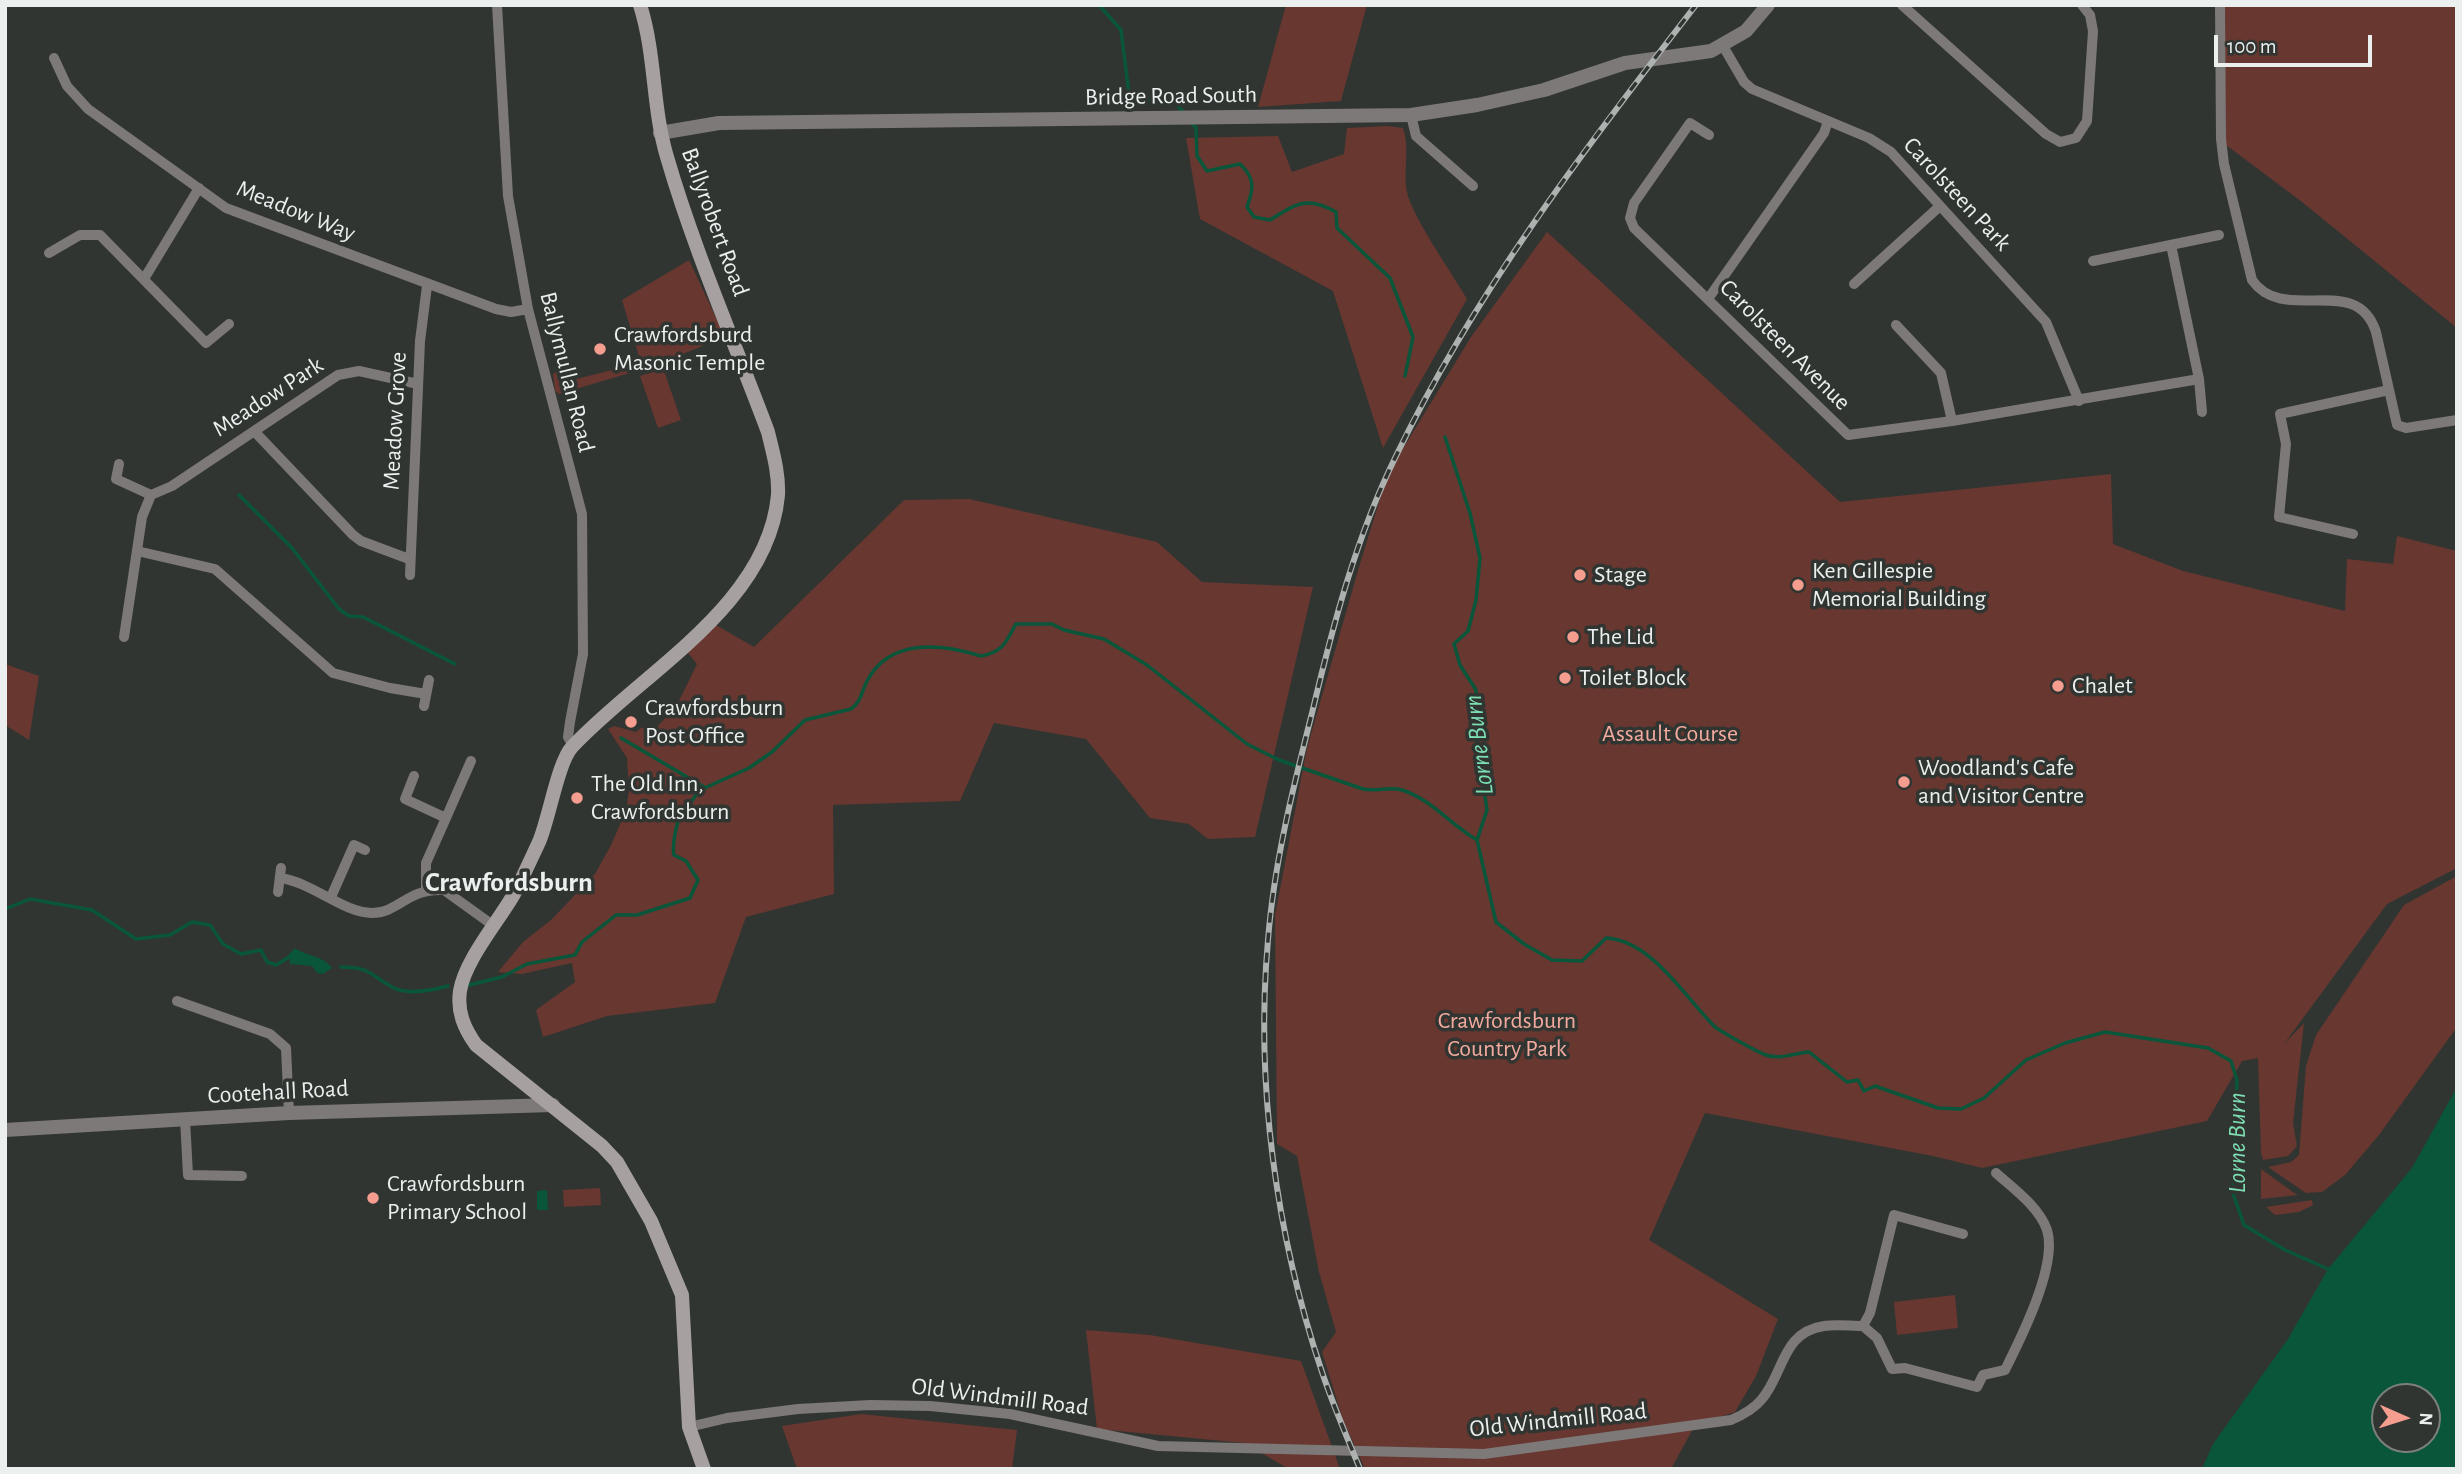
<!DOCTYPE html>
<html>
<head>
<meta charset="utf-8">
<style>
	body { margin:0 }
	#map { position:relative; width:2462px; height:1474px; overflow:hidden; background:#303532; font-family:"Alegreya Sans",sans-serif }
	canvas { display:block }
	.frame { position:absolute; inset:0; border:7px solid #ebefed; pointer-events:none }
	.north { position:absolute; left:2371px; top:1383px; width:70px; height:70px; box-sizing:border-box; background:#303532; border:2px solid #7b7f7d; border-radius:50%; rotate:93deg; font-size:19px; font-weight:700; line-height:28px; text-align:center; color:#ebefed }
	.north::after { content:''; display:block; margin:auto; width:24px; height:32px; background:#f59d8f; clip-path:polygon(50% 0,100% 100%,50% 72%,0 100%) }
	.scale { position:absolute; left:2214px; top:35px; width:158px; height:32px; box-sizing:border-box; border:4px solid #ebefed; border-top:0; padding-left:9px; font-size:21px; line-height:24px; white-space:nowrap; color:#ebefed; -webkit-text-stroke:5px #303532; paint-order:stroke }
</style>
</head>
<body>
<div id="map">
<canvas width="2462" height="1474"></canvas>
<div class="frame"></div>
<div class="north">N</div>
<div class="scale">100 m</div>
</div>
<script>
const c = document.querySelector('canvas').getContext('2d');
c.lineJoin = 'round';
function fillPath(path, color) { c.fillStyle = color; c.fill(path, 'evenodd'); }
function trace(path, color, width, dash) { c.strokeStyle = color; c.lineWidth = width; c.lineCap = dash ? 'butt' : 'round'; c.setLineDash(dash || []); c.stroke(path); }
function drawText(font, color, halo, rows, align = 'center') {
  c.font = font + ' "Alegreya Sans",sans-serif'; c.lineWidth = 7; c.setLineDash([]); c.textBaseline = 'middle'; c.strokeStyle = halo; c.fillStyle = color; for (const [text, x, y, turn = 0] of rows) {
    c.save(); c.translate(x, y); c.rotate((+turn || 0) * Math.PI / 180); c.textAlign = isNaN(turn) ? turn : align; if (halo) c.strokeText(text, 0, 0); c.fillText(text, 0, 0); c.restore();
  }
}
fillPath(new Path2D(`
	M 1286,5 L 1367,5 L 1341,101 L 1258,107 Z
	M 2223,5 L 2457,5 L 2457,328 L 2302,202 L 2226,145 Z
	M 1387,126 L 1403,128 C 1411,151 1401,176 1409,199 C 1421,230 1450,270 1467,299 L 1383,448 L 1333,291 L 1200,219 L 1186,138 L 1278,136 L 1292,172 L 1344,154 L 1347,128 Z
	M 1547,232 L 1840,502 L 2111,474 L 2113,544 L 2183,571 L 2345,611 L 2347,559 L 2393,564 L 2397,536 L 2457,551 L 2457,868 L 2387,904 L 2284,1044 L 2304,1023 L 2293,1123 L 2297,1146 L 2288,1156 L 2263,1160 L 2261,1153 L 2258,1058 L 2242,1061 L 2207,1121 L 1982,1168 L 1933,1156 L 1705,1113 L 1649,1240 L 1778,1319 L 1756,1376 L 1735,1412 L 1695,1425 L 1671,1469 L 1365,1469 L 1343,1420 L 1322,1352 L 1336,1332 L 1319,1272 L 1297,1156 L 1277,1144 L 1275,915 L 1307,748 L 1359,567 L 1388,473 L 1471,337 Z
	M 689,260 L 725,337 L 653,366 L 559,394 L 555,391 L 553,374 L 561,369 L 560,383 L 641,363 L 622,300 Z
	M 663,368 L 681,420 L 658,428 L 640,376 Z
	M 969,499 L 1157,542 L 1202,582 L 1313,587 L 1255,837 L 1208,839 L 1189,824 L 1150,818 L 1086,739 L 994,723 L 960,801 L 833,805 L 834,894 L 746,917 L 715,1003 L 607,1016 L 543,1037 L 536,1010 L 575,982 L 572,963 L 522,974 L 498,972 L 523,942 L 551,920 L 595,874 L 611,845 L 626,811 L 629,790 L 627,758 L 608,729 L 614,726 L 636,732 L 642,727 L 650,734 L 676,707 L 697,664 L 687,652 L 716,625 L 754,647 L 904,500 Z
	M 5,664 L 39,676 L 29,740 L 5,725 Z
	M 2457,876 L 2457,1027 L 2379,1135 L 2345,1175 L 2322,1192 L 2306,1193 L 2268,1167 L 2291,1162 L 2299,1155 L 2306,1066 L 2316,1035 L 2404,905 Z
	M 2261,1169 L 2293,1192 L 2298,1195 L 2261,1199 Z
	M 600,1188 L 601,1205 L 564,1207 L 563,1190 Z
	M 2312,1200 L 2313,1205 L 2299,1212 L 2275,1215 L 2266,1207 Z
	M 1955,1295 L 1958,1328 L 1897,1335 L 1894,1302 Z
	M 1086,1330 L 1150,1335 L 1301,1361 L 1340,1469 L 1289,1469 L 1244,1443 L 1097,1429 Z
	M 861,1414 L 1017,1430 L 1012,1469 L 797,1469 L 782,1426 Z`), '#673730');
fillPath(new Path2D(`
	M 295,948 C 308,957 322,955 332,968 L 323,974 L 317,973 L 312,966 L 290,964 L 289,954 Z
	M 2457,1087 L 2457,1469 L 2202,1469 L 2213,1444 L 2288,1339 L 2328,1269 L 2412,1168 ZM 2385,1397 L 2427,1397 L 2427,1439 L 2385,1439 Z
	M 547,1190 L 548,1210 L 537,1210 L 537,1191 Z`), '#09563b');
trace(new Path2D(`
	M 1099,5 L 1121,30 L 1130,102 L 1171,97 L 1183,112
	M 1190,121 L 1196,128 L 1197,156 L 1207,171 L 1240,164 C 1255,178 1254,188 1247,207 L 1254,217 L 1270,220 C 1297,203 1307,196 1336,212 L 1337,228 L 1390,278 L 1413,337 L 1405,376
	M 1445,437 L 1470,513 L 1480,558 L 1476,600 L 1468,631 L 1454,644 L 1460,665 L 1476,690 L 1477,740 L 1487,810 L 1477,840 L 1496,922 L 1524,944 L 1552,960 L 1582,961 L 1606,938 C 1651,940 1685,997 1714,1026 C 1718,1030 1759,1053 1766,1055 C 1781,1060 1794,1053 1809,1052 L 1847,1082 L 1858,1080 L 1864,1091 L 1875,1086 L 1938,1108 L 1961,1109 L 1984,1098 L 2026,1060 L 2065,1043 L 2105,1032 L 2208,1048 L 2231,1061 L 2237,1080 L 2233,1193 L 2244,1225 L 2285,1250 L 2328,1269
	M 239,495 L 292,548 L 339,609 L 349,616 L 363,617 L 455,664
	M 621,738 L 704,787
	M 5,909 L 30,899 L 92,910 L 136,939 L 170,935 L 192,922 L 210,925 L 223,944 L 241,954 L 261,950 L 267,962 L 276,965 L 291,956
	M 341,967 C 371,967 370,975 392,987 C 408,996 433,990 448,986
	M 465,986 L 502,977 L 527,964 L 575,955 L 582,942 L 616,915 L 637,915 L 690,898 L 698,880 L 686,861 L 674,855 C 672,847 676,823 681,815 C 686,806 693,802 698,791 L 749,768 L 772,752 L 805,720 L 851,709 C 861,702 862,691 867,681 C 890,637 943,644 981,656 C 1004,652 1006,641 1016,624 L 1052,624 L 1064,630 L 1104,639 L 1147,665 L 1247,744 L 1279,760 L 1363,789 C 1376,792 1390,786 1402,790 C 1431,799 1451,825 1477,840`), '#09563b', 3.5);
trace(new Path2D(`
	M 497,5 L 508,196 L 528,309 L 582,514 L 583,654 L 570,722 L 568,737 L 573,746
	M 1902,5 L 2046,134 L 2060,142 L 2076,138 L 2087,121 L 2093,31 L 2090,15 L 2082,5
	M 2220,5 L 2221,139 L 2224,164 L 2252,280 C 2284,326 2356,271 2376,332 L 2397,425 L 2406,428 L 2457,420
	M 1723,46 L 1744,82 L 1752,89 L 1869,138 L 1891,152 L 2046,322 L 2079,401
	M 54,58 L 67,86 L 88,109 L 226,208 L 496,309 L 511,312 L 528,309
	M 1411,115 L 1416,136 L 1473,186
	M 1709,135 L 1690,123 L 1634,203 L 1630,218 L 1634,228 L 1848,435 L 1952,421 L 2199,379
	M 2171,245 L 2199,379 L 2202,412
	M 49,253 L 80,235 L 100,235 L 206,343 L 229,324
	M 2093,261 L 2219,235
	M 144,279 L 199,188
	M 1854,284 L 1940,206
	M 1708,299 L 1824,133 L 1828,121
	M 1896,325 L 1941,373 L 1952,421
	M 254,431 L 353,535 L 361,541 L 409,559
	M 119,464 L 116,479 L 151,495
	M 2353,534 L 2279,517 L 2286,444 L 2280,414 L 2389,390
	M 137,551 L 215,569 L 333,673 L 390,688 L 426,694
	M 410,575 L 420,341 L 427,286
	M 124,637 L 142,517 L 151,495 L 172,486 L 338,375 L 359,371 L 418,384
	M 424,706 L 429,680
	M 414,776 L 405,799 L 446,818 L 426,863 L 426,890
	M 446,818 L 471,761
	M 280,878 C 312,882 343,913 372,913 C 399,913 407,888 444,890 L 494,926
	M 278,892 L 281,868
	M 331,897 L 354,845 L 365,850
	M 177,1001 L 270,1034 L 286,1048 L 289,1113
	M 185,1119 L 188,1175 L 242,1176
	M 1863,1326 L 1870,1313 L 1894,1215 L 1963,1234
	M 689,1427 L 727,1418 L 798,1409 L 870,1405 L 930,1406 L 1010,1414 L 1158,1446 L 1484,1454 L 1731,1420 C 1743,1415 1754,1409 1762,1399 C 1784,1373 1782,1332 1824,1326 C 1836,1324 1850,1326 1863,1326 L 1877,1338 L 1892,1369 L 1905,1368 L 1977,1387 L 1983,1375 L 2005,1370 C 2021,1338 2058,1265 2047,1230 C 2039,1207 2014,1189 1996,1173`), '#7d7979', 10);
trace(new Path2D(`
	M 660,133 L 719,123 L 1411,115 L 1477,105 L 1544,90 L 1625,63 L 1711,51 L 1746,31 L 1768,5
	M 5,1130 L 289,1113 L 553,1105`), '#7d7979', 14);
trace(new Path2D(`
	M 640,5 C 656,55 652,107 667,157 C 694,250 734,341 768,432 C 773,453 779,473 778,495 C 768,606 641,673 572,747 C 558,762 549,819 539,842 C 531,859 523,877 514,894 C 498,922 465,960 460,991 C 457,1012 464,1028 476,1045 L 602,1146 L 617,1162 L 651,1221 L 682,1295 L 689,1427 L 704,1469`), '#a6a1a0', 14);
const rail = new Path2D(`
	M 1360,1469 C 1347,1437 1333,1405 1322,1372 C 1276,1235 1255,1084 1268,940 C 1274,863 1293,788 1312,713 C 1333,625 1356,537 1396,456 C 1475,292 1585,148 1696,5`);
trace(rail, '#adb1af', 6);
trace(rail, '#303532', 3.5, [10]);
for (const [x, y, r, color] of [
	[600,349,7,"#f59d8f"],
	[1580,575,7,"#f59d8f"],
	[1798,585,7,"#f59d8f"],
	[1573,637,7,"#f59d8f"],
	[1565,678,7,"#f59d8f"],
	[2058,686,7,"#f59d8f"],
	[631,722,7,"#f59d8f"],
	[1904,782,7,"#f59d8f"],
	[577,798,7,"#f59d8f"],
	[373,1198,7,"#f59d8f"]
]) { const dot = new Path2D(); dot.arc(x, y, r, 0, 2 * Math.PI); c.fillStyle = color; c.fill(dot); trace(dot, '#303532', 2.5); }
drawText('24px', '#ebefed', '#303532', [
	["Bridge Road South",1171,96,-1],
	["Carolsteen Park",1957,194,47],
	["Meadow Way",296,211,22],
	["Ballyrobert Road",715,222,70],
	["Carolsteen Avenue",1785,345,45],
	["Ballymullan Road",567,372,76],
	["Meadow Park",268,397,-33],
	["Meadow Grove",395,421,-87],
	["Cootehall Road",278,1092,-3],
	["Old Windmill Road",1000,1397,7],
	["Old Windmill Road",1558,1420,-6]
]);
drawText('24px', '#ebefed', '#303532', [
	["Crawfordsburd",614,335],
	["Masonic Temple",614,363],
	["Ken Gillespie",1812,571],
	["Memorial Building",1812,599],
	["Stage",1594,575],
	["The Lid",1587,637],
	["Toilet Block",1579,678],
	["Chalet",2072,686],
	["Crawfordsburn",645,708],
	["Post Office",645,736],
	["Woodland's Cafe",1918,768],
	["and Visitor Centre",1918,796],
	["The Old Inn,",591,784],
	["Crawfordsburn",591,812],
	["Crawfordsburn",387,1184],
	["Primary School",387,1212]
], 'left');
drawText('24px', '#f4aa9e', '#303532', [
	["Assault Course",1670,734],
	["Crawfordsburn",1507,1021],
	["Country Park",1507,1049]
]);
drawText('italic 26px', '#7cdeb2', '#303532', [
	["Lorne Burn",1479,745,-97],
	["Lorne Burn",2237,1143,-90]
]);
drawText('bold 28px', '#ebefed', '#303532', [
	["Crawfordsburn",509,883]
]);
</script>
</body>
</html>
